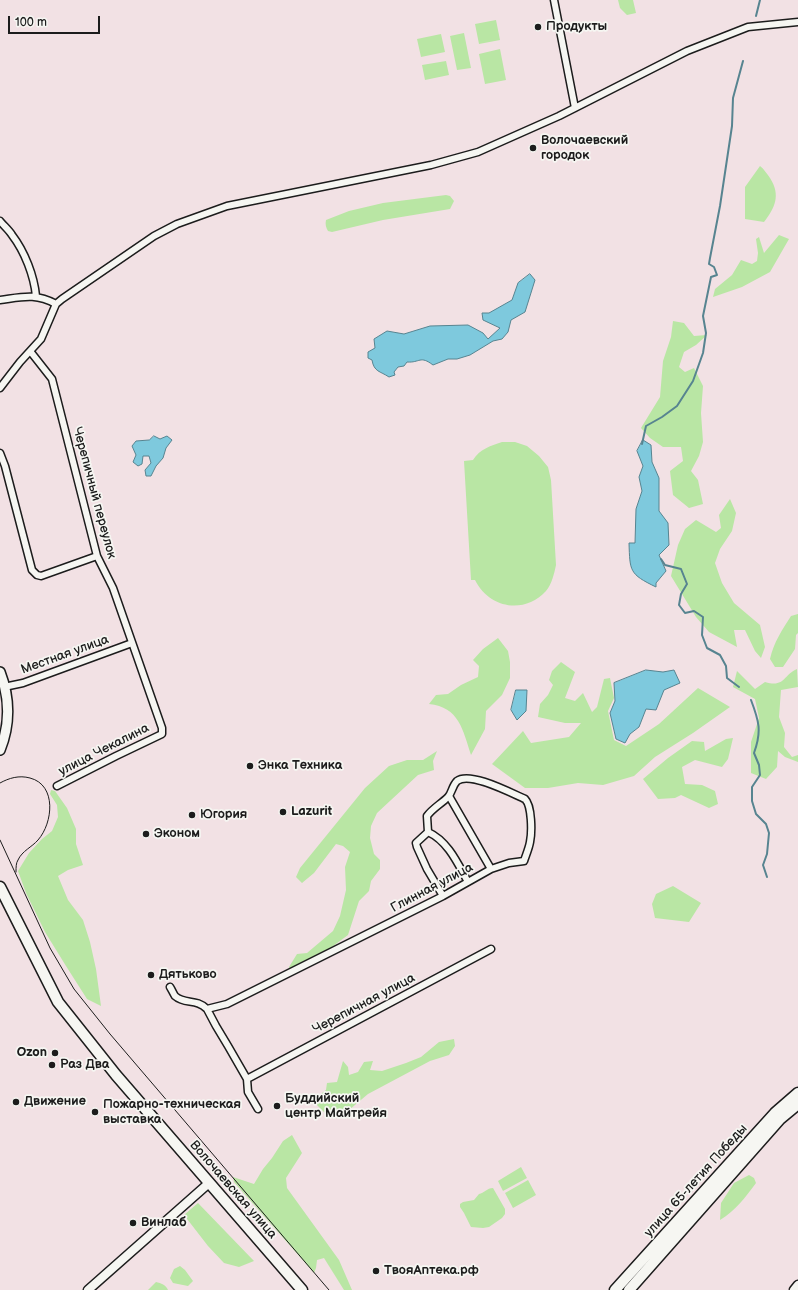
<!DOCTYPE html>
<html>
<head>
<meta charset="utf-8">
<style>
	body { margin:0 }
	#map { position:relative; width:798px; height:1290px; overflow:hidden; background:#f2e1e4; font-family:"Balsamiq Sans",sans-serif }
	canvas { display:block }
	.scale { position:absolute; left:8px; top:16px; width:92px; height:18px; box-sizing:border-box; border:2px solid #1c1c1c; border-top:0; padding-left:5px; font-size:12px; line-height:14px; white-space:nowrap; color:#1c1c1c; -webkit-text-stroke:3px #f6f6f2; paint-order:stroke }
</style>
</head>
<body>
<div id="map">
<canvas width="798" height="1290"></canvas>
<div class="scale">100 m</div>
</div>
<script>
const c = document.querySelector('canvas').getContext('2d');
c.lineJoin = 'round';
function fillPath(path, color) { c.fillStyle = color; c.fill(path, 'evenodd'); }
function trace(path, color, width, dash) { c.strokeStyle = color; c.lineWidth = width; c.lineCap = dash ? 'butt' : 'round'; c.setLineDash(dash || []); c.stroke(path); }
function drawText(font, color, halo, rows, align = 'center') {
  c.font = font + ' "Balsamiq Sans",sans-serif'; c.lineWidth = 3.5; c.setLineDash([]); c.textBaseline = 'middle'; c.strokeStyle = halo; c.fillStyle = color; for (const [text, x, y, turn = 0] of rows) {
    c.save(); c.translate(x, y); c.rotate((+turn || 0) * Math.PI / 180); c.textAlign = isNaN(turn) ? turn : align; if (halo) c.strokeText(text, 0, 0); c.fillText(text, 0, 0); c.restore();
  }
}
fillPath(new Path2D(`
	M 618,0 L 633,0 L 636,13 L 627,15 L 620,8 Z
	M 496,20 L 500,40 L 479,44 L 475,24 Z
	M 464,33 L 471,68 L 457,70 L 450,36 Z
	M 441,34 L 445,52 L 421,57 L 417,39 Z
	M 500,49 L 506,80 L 485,84 L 479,54 Z
	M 446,61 L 449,75 L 425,80 L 422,65 Z
	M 760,166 C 764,169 767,174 770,178 C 781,195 775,208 764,222 L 745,219 L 745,187 Z
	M 446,195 L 450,196 L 454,201 L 450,209 L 383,220 L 332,232 L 328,231 C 326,228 325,224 326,220 L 349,211 L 383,203 Z
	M 779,235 L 789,239 L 770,272 L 742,287 L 713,297 L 715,289 L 732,275 L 741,260 L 752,264 L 757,261 L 758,253 L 756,239 L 759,237 L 764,253 Z
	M 673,321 L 684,323 L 694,336 L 707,335 L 696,345 L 684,352 L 679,367 L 685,372 L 694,368 L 703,386 L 701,413 L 703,442 L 699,456 L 691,471 L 698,480 L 703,504 L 689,508 L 673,495 L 670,471 L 683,461 L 681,447 L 663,447 L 650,438 L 641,428 L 660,397 L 663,361 L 671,337 Z
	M 502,442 L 515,442 L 527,446 L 539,456 L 548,467 L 551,480 L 556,565 C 554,574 552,584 546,591 C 524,615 489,608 475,580 L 471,580 L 464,461 L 473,460 C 480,449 490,446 502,442 Z
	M 730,499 L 736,513 L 732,531 L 720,549 L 715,563 L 722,583 L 734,603 L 760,625 L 765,647 L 761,658 L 755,651 L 745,630 L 734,630 L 737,647 L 709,632 L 696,617 L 671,576 L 678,545 L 685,529 L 696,520 L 716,532 L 721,528 L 719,515 Z
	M 798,614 L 798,633 L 796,635 L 795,649 L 783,667 L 775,667 L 770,659 C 774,642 782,630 791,616 Z
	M 498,638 L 508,651 L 510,662 L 510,678 L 502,695 L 486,711 L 485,729 L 471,755 C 463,730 459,707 429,704 L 436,695 L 448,694 L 461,685 L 478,677 L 479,666 L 473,660 L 483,649 Z
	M 561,662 L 575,672 L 565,698 L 575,701 L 583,693 L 592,712 L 597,707 L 604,679 L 610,678 L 614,698 L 608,711 L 614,740 L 626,746 L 659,724 L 698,688 L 730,707 L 693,733 L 655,757 L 634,776 L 603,785 L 578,783 L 548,788 L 525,788 L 492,764 L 523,731 L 531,743 L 569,737 L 581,723 L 565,723 L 538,717 L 540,704 L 548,695 L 553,685 L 549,680 L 552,671 Z
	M 797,669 L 798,687 L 781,690 L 779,717 L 785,733 L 784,747 L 792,757 L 798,755 L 798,762 L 785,757 L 778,751 L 777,767 L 766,779 L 751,773 L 751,742 L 759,718 L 755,699 L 733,687 L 737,671 L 755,689 L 765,682 C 785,688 783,675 797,669 Z
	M 733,738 L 728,759 L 722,767 L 695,760 L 682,767 L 685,784 L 702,785 L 715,791 L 718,804 L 709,808 L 681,795 L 675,798 L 658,799 L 643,779 L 668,758 L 692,741 L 704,742 L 705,751 L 726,739 Z
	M 437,751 L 433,761 L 434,770 L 418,775 L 377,813 L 371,826 L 370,838 L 374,854 L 380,860 L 380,869 L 371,881 L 369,891 L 359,901 L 348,935 L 321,955 L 290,971 L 289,967 L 297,954 L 307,953 L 333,931 L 340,916 L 346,890 L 345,867 L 350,852 L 343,846 L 336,844 L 314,873 L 302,883 L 296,877 L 300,868 L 365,788 L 389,766 L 407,760 L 423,760 Z
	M 51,790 L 55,791 L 67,808 L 76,829 L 76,844 L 83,865 L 68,870 L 58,876 L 68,900 L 83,920 L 90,942 L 96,969 L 101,1006 L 87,999 L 66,966 L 45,932 L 26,893 L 18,871 L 29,853 L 42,839 L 52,831 L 58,817 L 57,805 L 50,794 Z
	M 673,886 L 701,903 L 689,922 L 655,918 L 652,904 L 656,894 Z
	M 454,1039 L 455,1046 L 449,1055 L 430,1061 L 368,1094 L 349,1110 L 325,1113 L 314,1102 L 318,1096 L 326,1090 L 327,1083 L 337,1082 L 343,1061 L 348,1067 L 349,1075 L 358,1072 L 364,1062 L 373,1061 L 370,1070 L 382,1071 L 406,1063 L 421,1057 L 439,1042 Z
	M 292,1135 L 302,1153 L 286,1178 L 287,1188 L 339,1260 L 352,1290 L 344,1290 L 324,1258 L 317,1260 L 316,1268 L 314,1273 L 234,1182 L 233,1177 L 254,1184 L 263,1169 L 272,1158 L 283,1141 Z
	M 521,1167 L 527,1178 L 503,1191 L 498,1181 Z
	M 749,1175 L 754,1178 L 756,1183 C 745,1198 735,1211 720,1220 L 721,1203 L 734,1183 Z
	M 528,1180 L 536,1195 L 513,1208 L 505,1193 Z
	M 493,1188 L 505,1209 L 505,1214 L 502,1218 L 489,1227 L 483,1228 L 471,1227 L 464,1213 L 460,1207 L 460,1204 L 463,1202 L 474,1200 L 479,1194 C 484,1193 487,1188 493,1188 Z
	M 198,1203 L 254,1261 L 239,1267 L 224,1263 L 208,1246 L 184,1215 Z
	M 180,1266 L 185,1270 L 193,1281 L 188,1286 L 173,1283 L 170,1278 L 174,1269 Z
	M 156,1282 C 161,1283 166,1285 168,1290 L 148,1290 Z`), '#b9e6a4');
const water = new Path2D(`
	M 530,274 L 535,280 L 525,312 L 511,320 L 508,332 L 502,339 L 493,341 L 470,355 L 457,359 L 448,359 L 433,365 C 420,355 420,363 407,362 L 404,366 L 398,367 L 394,372 L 395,375 L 389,377 C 380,371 374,372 372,360 L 368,358 L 368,352 L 375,348 L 374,339 L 387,331 L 404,334 L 430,326 L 468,325 L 483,333 L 488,339 L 500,328 L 483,320 L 482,313 L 489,313 L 512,300 L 518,283 Z
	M 154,436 L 160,439 L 167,436 L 172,440 L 166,448 L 163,458 L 156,466 L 151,476 L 146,476 L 145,470 L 151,463 L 149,456 L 143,456 L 142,464 L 138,466 L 133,462 L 136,455 L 132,446 L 136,441 L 149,440 Z
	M 643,440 L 651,445 L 652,462 L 659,478 L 659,511 L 668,523 L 669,545 L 659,555 L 666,571 L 656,583 L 656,587 C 629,574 630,571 629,543 L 635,543 L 636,509 L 642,491 L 639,477 L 643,466 L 637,451 Z
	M 646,670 L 663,672 L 674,670 L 680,683 L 664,690 L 656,710 L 646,709 L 639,727 L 630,734 L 625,743 L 616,739 L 610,713 L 615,701 L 614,683 Z
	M 516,690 L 527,690 L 526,711 L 517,720 L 511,710 Z`);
fillPath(water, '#7ec9dd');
trace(water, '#578490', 1);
trace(new Path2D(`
	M 756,16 L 760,0
	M 642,444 L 646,426 L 662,417 L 677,406 L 693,381 L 703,353 L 706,333 L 703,316 L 711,277 L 717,275 L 714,267 L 709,264 L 710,258 L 720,206 L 732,126 L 733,98 L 743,61
	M 661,559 L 665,565 L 681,569 L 687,584 L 681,594 L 679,605 L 685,613 L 694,611 L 703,617 L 702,635 L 707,648 L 720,655 L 726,666 L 727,678 L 739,687
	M 751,700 C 759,721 762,731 754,753 L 759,765 L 760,775 L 752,787 L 752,801 L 756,814 L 766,824 L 769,833 L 767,854 L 763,865 L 767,877`), '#578490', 2);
const minor = new Path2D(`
	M 554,0 L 575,108
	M 0,221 C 4,226 9,230 12,235 C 25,252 34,276 36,296
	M 0,300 C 23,297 35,293 56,304
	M 30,351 L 52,379 L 97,556 L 113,588 L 162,728 L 162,734 L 116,756 L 57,786
	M 0,388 L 20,362 L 41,339 L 56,304 L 62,299 L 154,236 L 177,224 L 227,206 L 431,165 L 478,152 L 559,116 L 687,51 L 748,27 L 798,22
	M 0,453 L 5,466 L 32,570 L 37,575 L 41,576 L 97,556
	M 4,687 L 23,683 L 132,643
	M 449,796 L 491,869
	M 428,832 C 448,841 458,864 468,882
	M 170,987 C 172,990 173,993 175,996 C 185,1005 196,998 207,1009 L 227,1004 L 443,896 L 491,869 L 509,863 L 524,861 C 526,855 529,848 530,842 C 532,832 532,806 525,799 C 511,793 470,771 457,781 C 452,786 452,793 448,797 C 441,804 433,808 427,816 L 428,832 L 416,843 L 417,847 L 427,869 L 443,896
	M 207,1009 L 216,1026 L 228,1046 L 247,1079 L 248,1092 L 258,1109
	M 247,1079 L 491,949`);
const tertiary = new Path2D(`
	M 88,1290 L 209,1183
	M 794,1290 L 798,1285`);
const secondary = new Path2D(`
	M 0,672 C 10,698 10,725 0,750`);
const primary = new Path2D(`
	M 0,887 L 58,1002 L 116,1075 L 302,1290
	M 615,1290 L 775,1113 L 798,1093
	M 629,1290 L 780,1119 L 798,1104`);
trace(minor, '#1c1c1c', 9);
trace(tertiary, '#1c1c1c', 11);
trace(secondary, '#1c1c1c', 12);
trace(primary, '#1c1c1c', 13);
trace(minor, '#f6f6f2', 6);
trace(tertiary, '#f6f6f2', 8);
trace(secondary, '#f6f6f2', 9);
trace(primary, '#f6f6f2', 10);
trace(new Path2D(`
	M 0,783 C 9,778 19,775 30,778 C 57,785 53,823 38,840 C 32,847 22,851 18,860 C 16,863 16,867 16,872
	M 0,840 L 50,948 L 74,989 L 110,1034 L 329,1290`), '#1c1c1c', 1);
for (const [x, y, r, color] of [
	[538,27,4,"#1c1c1c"],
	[533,148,4,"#1c1c1c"],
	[250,766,4,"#1c1c1c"],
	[283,812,4,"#1c1c1c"],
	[192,815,4,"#1c1c1c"],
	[146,834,4,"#1c1c1c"],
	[151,975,4,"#1c1c1c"],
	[55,1053,4,"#1c1c1c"],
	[52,1065,4,"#1c1c1c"],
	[16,1102,4,"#1c1c1c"],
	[277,1106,4,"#1c1c1c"],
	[95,1112,4,"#1c1c1c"],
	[133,1223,4,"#1c1c1c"],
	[376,1271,4,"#1c1c1c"]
]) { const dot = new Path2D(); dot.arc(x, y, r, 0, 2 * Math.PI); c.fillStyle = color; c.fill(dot); trace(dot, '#f6f6f2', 1.5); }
drawText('bold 13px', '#1c1c1c', '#f6f6f2', [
	["Продукты",546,27],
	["Волочаевский",541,141],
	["городок",541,156],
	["Энка Техника",258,766],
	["Lazurit",291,812],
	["Югория",200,815],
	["Эконом",154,834],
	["Дятьково",159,975],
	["Ozon",47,1053,"right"],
	["Раз Два",60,1065],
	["Буддийский",285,1099],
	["центр Майтрейя",285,1114],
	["Движение",24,1102],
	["Пожарно-техническая",103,1105],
	["выставка",103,1120],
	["Винлаб",141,1223],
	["ТвояАптека.рф",384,1271]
], 'left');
drawText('13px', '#1c1c1c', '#f6f6f2', [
	["Черепичный переулок",94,493,75],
	["Местная улица",65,655,-20],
	["улица Чекалина",104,750,-27],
	["Глинная улица",432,888,-28],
	["Черепичная улица",364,1004,-28],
	["улица 65-летия Победы",696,1181,-48],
	["Волочаевская улица",233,1190,49]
]);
</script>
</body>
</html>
